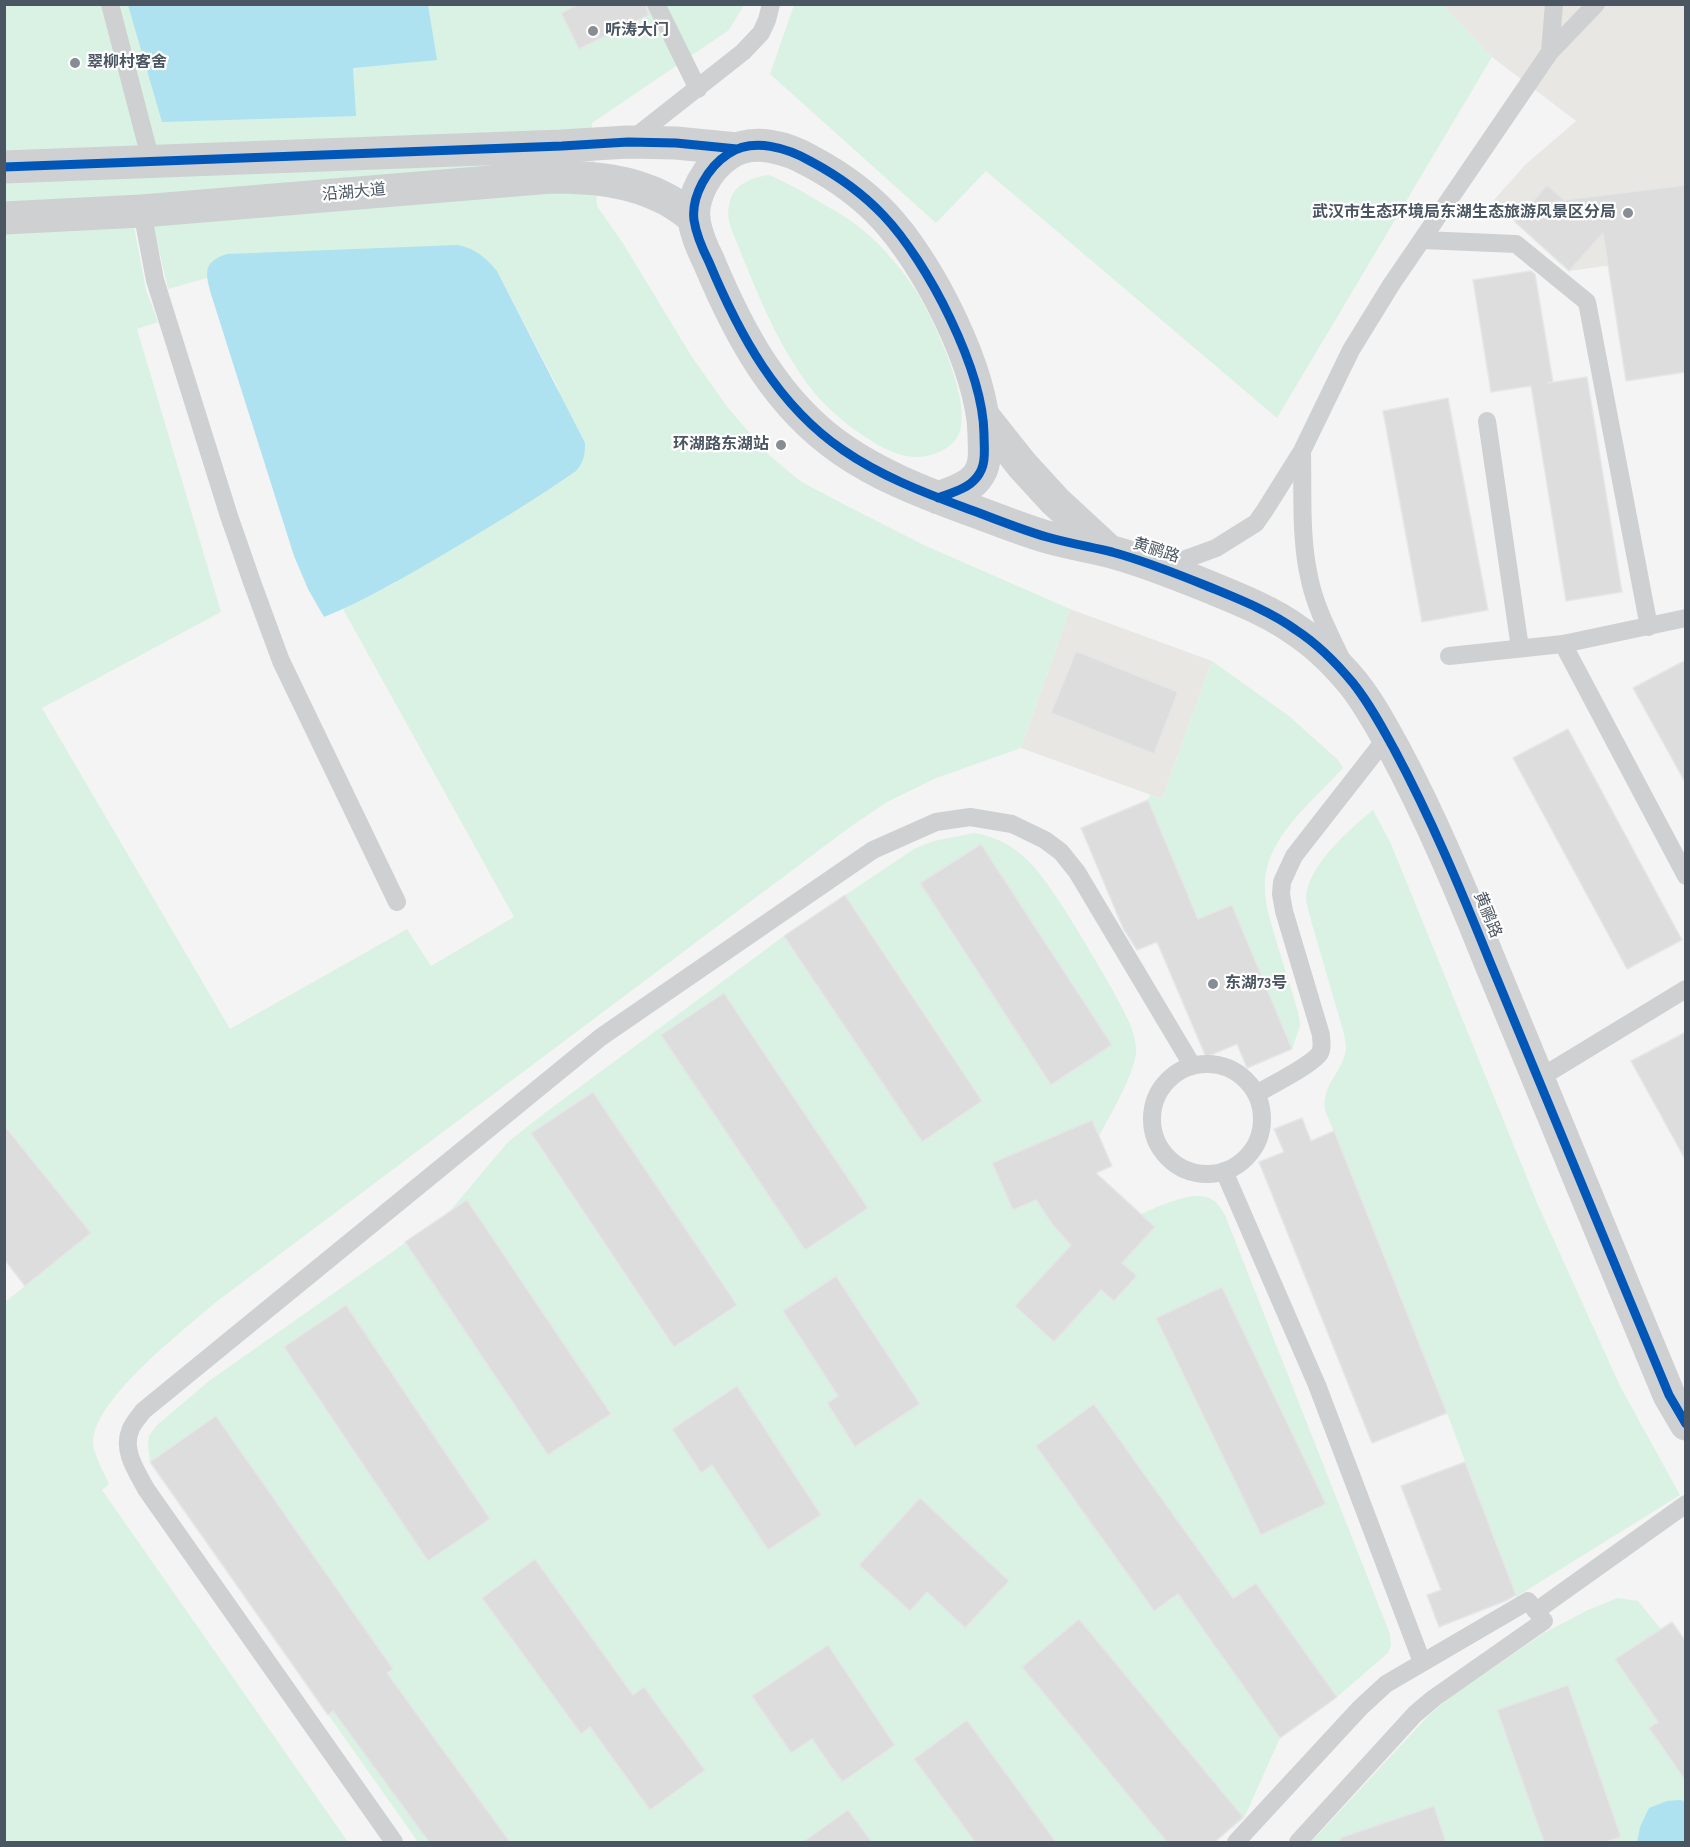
<!DOCTYPE html>
<html>
<head>
<meta charset="utf-8">
<style>
	body { margin:0 }
	#map { position:relative; width:1690px; height:1847px; overflow:hidden; background:#f4f4f4; font-family:"Sofia Sans Condensed",sans-serif }
	canvas { display:block }
	.frame { position:absolute; inset:0; border:6px solid #4a5661; pointer-events:none }
</style>
</head>
<body>
<div id="map">
<canvas width="1690" height="1847"></canvas>
<div class="frame"></div>
</div>
<script>
const c = document.querySelector('canvas').getContext('2d');
c.lineJoin = 'round';
function fillPath(path, color) { c.fillStyle = color; c.fill(path, 'evenodd'); }
function trace(path, color, width, dash) { c.strokeStyle = color; c.lineWidth = width; c.lineCap = dash ? 'butt' : 'round'; c.setLineDash(dash || []); c.stroke(path); }
function drawText(font, color, halo, rows, align = 'center') {
  c.font = font + ' "Sofia Sans Condensed","Noto Sans SC",sans-serif'; c.lineWidth = 4.5; c.setLineDash([]); c.textBaseline = 'middle'; c.strokeStyle = halo; c.fillStyle = color; for (const [text, x, y, turn = 0] of rows) {
    c.save(); c.translate(x, y); c.rotate((+turn || 0) * Math.PI / 180); c.textAlign = isNaN(turn) ? turn : align; if (halo) c.strokeText(text, 0, 0); c.fillText(text, 0, 0); c.restore();
  }
}
fillPath(new Path2D(`
	M 1442,5 L 1685,5 L 1685,255 L 1569,271 L 1515,222 L 1493,201 L 1526,164 L 1576,121 L 1492,57 Z
	M 1070,609 L 1212,661 L 1162,799 L 1021,748 Z`), '#e8e7e3');
fillPath(new Path2D(`
	M 5,5 L 744,5 L 729,30 L 592,123 L 597,206 L 624,245 L 692,357 L 728,408 L 769,455 L 800,481 L 843,504 L 926,546 L 1070,609 L 1021,748 L 936,778 L 887,802 L 850,827 L 216,1302 C 183,1331 96,1397 93,1441 C 92,1452 105,1474 109,1484 L 102,1490 L 348,1842 L 5,1842 L 5,1302 L 91,1233 L 5,1125 ZM 153,224 L 168,289 L 207,278 L 207,270 L 497,271 L 559,390 L 395,583 L 343,609 L 514,917 L 431,966 L 407,929 L 230,1029 L 42,708 L 221,612 L 137,329 L 158,322 L 146,290 L 134,227 Z
	M 794,5 L 1442,5 L 1492,57 L 1277,418 L 986,171 L 936,223 L 770,74 Z
	M 769,175 C 784,181 798,189 813,198 C 824,205 837,211 848,219 C 875,237 898,263 916,291 C 934,319 968,394 961,427 C 959,441 946,450 934,454 C 905,464 878,446 855,430 C 834,415 815,396 801,375 C 775,337 758,295 741,253 C 737,242 729,227 728,214 C 728,210 729,205 730,201 C 734,184 753,177 769,175 Z
	M 1212,661 L 1289,716 L 1338,760 L 1343,768 C 1318,796 1282,824 1269,861 C 1258,891 1271,921 1279,950 C 1286,972 1293,994 1299,1016 L 1300,1026 L 1292,1049 L 1232,905 L 1198,919 L 1148,800 L 1150,795 L 1162,799 Z
	M 1373,810 L 1391,844 L 1538,1205 L 1620,1386 L 1680,1495 L 1516,1597 L 1447,1413 L 1325,1110 C 1322,1082 1343,1073 1346,1049 C 1346,1045 1345,1039 1344,1034 L 1308,910 C 1307,906 1306,900 1306,896 C 1310,863 1349,830 1373,810 Z
	M 974,833 C 992,836 1009,843 1023,856 C 1039,870 1051,889 1063,907 C 1080,934 1096,961 1112,989 C 1121,1007 1135,1027 1136,1048 C 1138,1069 1109,1117 1099,1136 L 1092,1120 L 992,1163 L 1013,1210 L 1039,1199 L 1072,1243 L 1015,1307 L 1054,1342 L 1101,1290 L 1114,1301 L 1137,1277 L 1122,1263 L 1155,1227 L 1141,1214 C 1159,1207 1195,1188 1213,1200 C 1219,1204 1221,1209 1225,1215 L 1390,1634 L 1391,1645 L 1388,1653 L 1337,1697 L 1280,1738 L 1244,1818 L 1215,1842 L 418,1842 L 150,1462 L 148,1445 L 149,1436 L 156,1426 L 209,1381 L 449,1212 L 508,1142 L 546,1112 L 784,936 L 914,849 L 934,841 Z
	M 1618,1598 L 1638,1601 L 1661,1629 L 1616,1659 L 1658,1722 L 1649,1728 L 1685,1782 L 1685,1801 L 1680,1800 L 1640,1827 L 1637,1842 L 1311,1842 L 1430,1714 L 1453,1695 L 1544,1633 L 1588,1610 Z`), '#d9f2e3');
fillPath(new Path2D(`
	M 128,5 L 428,5 L 437,60 L 353,68 L 356,116 L 162,122 Z
	M 458,245 C 476,249 485,257 497,271 L 585,443 C 585,455 584,462 576,471 C 531,502 485,530 439,557 C 401,579 364,601 324,617 L 308,589 L 294,556 L 211,294 C 205,272 203,262 227,254 Z
	M 1680,1800 L 1685,1801 L 1685,1842 L 1637,1842 L 1640,1827 L 1649,1808 L 1667,1801 Z`), '#aee2f0');
const building = new Path2D(`
	M 579,4 L 645,4 L 649,15 L 579,49 L 561,13 Z
	M 1547,185 L 1564,200 L 1686,185 L 1686,372 L 1626,381 L 1603,233 L 1569,271 L 1515,222 Z
	M 1531,271 L 1535,274 L 1553,382 L 1548,383 L 1587,377 L 1622,592 L 1566,601 L 1531,386 L 1491,392 L 1473,280 Z
	M 1448,398 L 1488,610 L 1422,622 L 1383,411 Z
	M 1076,651 L 1178,692 L 1154,754 L 1051,713 Z
	M 1686,660 L 1686,784 L 1633,688 Z
	M 1568,729 L 1682,940 L 1627,969 L 1513,758 Z
	M 1148,800 L 1198,919 L 1232,905 L 1292,1049 L 1247,1068 L 1237,1044 L 1206,1057 L 1157,942 L 1137,950 L 1123,928 L 1081,828 Z
	M 981,844 L 1112,1045 L 1051,1085 L 920,883 Z
	M 845,895 L 982,1101 L 922,1142 L 784,936 Z
	M 724,993 L 868,1208 L 805,1250 L 661,1035 Z
	M 1686,1032 L 1686,1161 L 1631,1061 Z
	M 593,1092 L 737,1305 L 674,1347 L 531,1133 Z
	M 1302,1118 L 1311,1141 L 1334,1131 L 1447,1413 L 1372,1443 L 1259,1162 L 1284,1152 L 1274,1129 Z
	M 1092,1120 L 1112,1166 L 1096,1173 L 1155,1227 L 1122,1263 L 1137,1276 L 1114,1301 L 1101,1290 L 1054,1342 L 1015,1306 L 1071,1245 L 1052,1224 L 1036,1200 L 1013,1210 L 992,1163 Z
	M 4,1125 L 91,1233 L 25,1286 L 4,1259 Z
	M 467,1200 L 611,1414 L 548,1455 L 405,1242 Z
	M 836,1276 L 920,1404 L 855,1447 L 827,1403 L 838,1396 L 783,1311 Z
	M 1222,1287 L 1326,1504 L 1261,1535 L 1156,1318 Z
	M 346,1305 L 490,1519 L 428,1561 L 284,1347 Z
	M 737,1386 L 821,1515 L 768,1550 L 712,1465 L 701,1473 L 672,1429 Z
	M 1094,1404 L 1233,1598 L 1256,1583 L 1337,1697 L 1280,1738 L 1178,1594 L 1154,1611 L 1036,1446 Z
	M 216,1416 L 393,1669 L 387,1673 L 510,1842 L 429,1842 L 333,1711 L 328,1715 L 150,1462 Z
	M 1465,1462 L 1516,1595 L 1505,1601 L 1439,1627 L 1427,1595 L 1441,1590 L 1401,1486 Z
	M 920,1498 L 1009,1581 L 965,1628 L 927,1592 L 910,1611 L 859,1565 Z
	M 535,1559 L 633,1695 L 644,1687 L 705,1770 L 650,1810 L 590,1727 L 581,1734 L 482,1598 Z
	M 1079,1619 L 1243,1817 L 1215,1842 L 1167,1842 L 1022,1667 Z
	M 1672,1622 L 1686,1642 L 1686,1782 L 1649,1728 L 1658,1722 L 1615,1659 Z
	M 828,1645 L 895,1745 L 842,1782 L 812,1739 L 791,1753 L 752,1696 Z
	M 1568,1685 L 1621,1837 L 1606,1842 L 1544,1842 L 1497,1710 Z
	M 967,1720 L 1056,1842 L 975,1842 L 914,1759 Z
	M 1434,1806 L 1446,1842 L 1341,1842 L 1340,1838 Z
	M 848,1810 L 872,1842 L 803,1842 Z`);
fillPath(building, '#ddddde');
trace(building, '#e5e6e7', 1.5);
trace(new Path2D(`
	M 110,4 L 151,161
	M 656,4 L 698,89
	M 1550,52 L 1596,4
	M 630,141 L 743,52 L 761,33 L 767,20 L 771,4
	M 142,211 L 155,280 L 229,516 L 253,585 L 281,661 L 397,902
	M 1423,240 L 1516,244 L 1587,302 L 1649,627
	M 1487,421 L 1520,648
	M 1302,452 C 1303,496 1300,539 1310,581 C 1316,608 1329,633 1341,658
	M 1164,567 L 1216,548 L 1256,523 L 1265,510 L 1302,451 L 1351,350 L 1391,285 L 1550,52 L 1554,4
	M 1563,644 L 1686,876
	M 1449,656 L 1563,644 L 1686,618
	M1152 1119a55 55 0 1 1 110 0a55 55 0 1 1-110 0Z
	M 1538,1079 L 1686,989
	M 1256,1094 C 1270,1086 1312,1065 1320,1053 C 1323,1047 1321,1041 1321,1035 L 1284,911 L 1281,894 L 1282,882 L 1294,856 L 1387,737
	M 1224,1171 L 1317,1385 L 1422,1662
	M 1536,1611 L 1686,1504
	M 394,1842 L 146,1489 C 137,1472 122,1451 130,1431 C 132,1424 139,1417 143,1411 L 601,1037 L 873,850 L 936,822 L 970,817 L 1012,824 L 1045,840 L 1061,852 L 1077,872 L 1192,1065
	M 1236,1842 L 1360,1708 L 1386,1684 L 1528,1601 L 1544,1621 L 1434,1698 L 1415,1714 L 1298,1842`), '#ced0d2', 18);
trace(new Path2D(`
	M 4,167 L 562,146 L 628,142 L 676,143 L 737,149
	M 4,218 L 142,211 L 551,177 C 592,177 630,180 666,199 C 676,204 685,211 694,218
	M 984,417 L 1022,465 L 1055,501 L 1109,551
	M 938,498 C 951,493 968,489 977,477 C 987,465 984,449 984,434 C 983,370 928,262 883,215 C 863,194 838,176 812,162 C 788,148 753,137 728,154 C 708,167 691,196 694,220 C 696,234 703,250 709,262 C 739,334 777,405 843,450 C 879,475 922,492 963,507 C 991,517 1019,529 1047,537 C 1068,543 1091,547 1112,552 C 1145,561 1175,573 1207,586 C 1236,598 1270,611 1296,630 C 1316,643 1338,665 1353,683 C 1369,703 1382,727 1394,749 C 1431,818 1461,890 1490,962 C 1550,1107 1609,1251 1669,1395 L 1686,1424`), '#ced0d2', 33);
trace(new Path2D(`
	M 4,167 L 562,146 L 628,142 L 676,143 L 737,149
	M 938,498 C 951,493 968,489 977,477 C 987,465 984,449 984,434 C 983,370 928,262 883,215 C 863,194 838,176 812,162 C 788,148 753,137 728,154 C 708,167 691,196 694,220 C 696,234 703,250 709,262 C 739,334 777,405 843,450 C 879,475 922,492 963,507 C 991,517 1019,529 1047,537 C 1068,543 1091,547 1112,552 C 1145,561 1175,573 1207,586 C 1236,598 1270,611 1296,630 C 1316,643 1338,665 1353,683 C 1369,703 1382,727 1394,749 C 1431,818 1461,890 1490,962 C 1550,1107 1609,1251 1669,1395 L 1686,1424`), '#0057b8', 9);
for (const [x, y, r, color] of [
	[593,31,6,"#868d94"],
	[75,63,6,"#868d94"],
	[1628,213,6,"#868d94"],
	[781,445,6,"#868d94"],
	[1213,984,6,"#868d94"]
]) { const dot = new Path2D(); dot.arc(x, y, r, 0, 2 * Math.PI); c.fillStyle = color; c.fill(dot); trace(dot, '#fff', 2); }
drawText('bold 16px', '#4a5661', '#fff', [
	["听涛大门",605,31],
	["翠柳村客舍",87,63],
	["武汉市生态环境局东湖生态旅游风景区分局",1616,213,"right"],
	["环湖路东湖站",769,445,"right"],
	["东湖73号",1225,984]
], 'left');
drawText('16px', '#4a5661', '#fff', [
	["沿湖大道",354,193,-5],
	["黄鹂路",1156,551,18],
	["黄鹂路",1487,915,68]
]);
</script>
</body>
</html>
